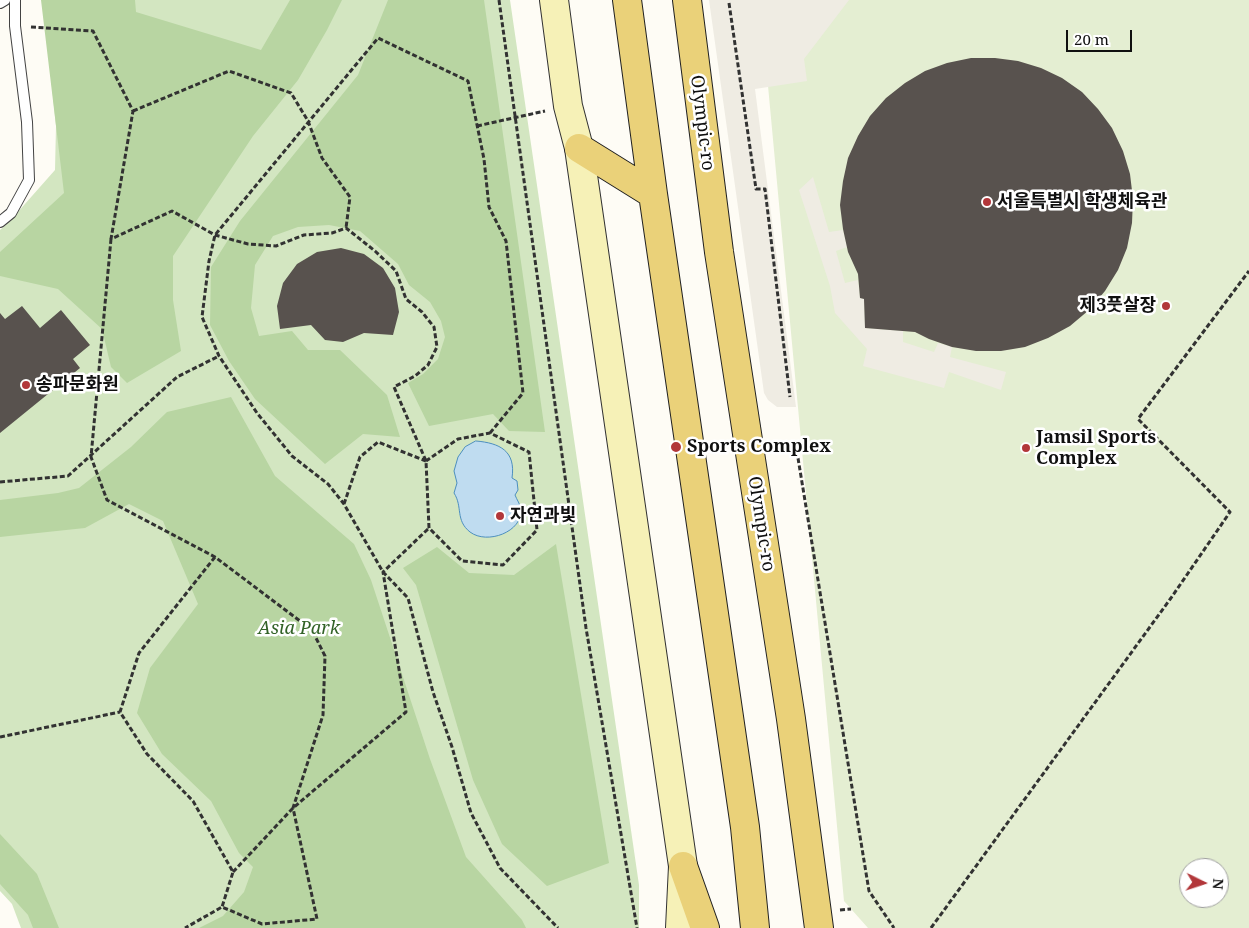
<!DOCTYPE html>
<html>
<head>
<meta charset="utf-8">
<style>
	body { margin:0 }
	#map { position:relative; width:1249px; height:928px; overflow:hidden; background:#fefcf5; font-family:"Noto Serif",serif }
	canvas { display:block }
	.north { position:absolute; left:1179px; top:858px; width:50px; height:50px; box-sizing:border-box; background:#fff; border:1px solid #9f9f9f; border-radius:50%; rotate:94deg; font-size:14px; font-weight:700; line-height:20px; text-align:center; color:#101010 }
	.north::after { content:''; display:block; margin:auto; width:18px; height:22px; background:#b2373a; clip-path:polygon(50% 0,100% 100%,50% 72%,0 100%) }
	.scale { position:absolute; left:1066px; top:30px; width:66px; height:22px; box-sizing:border-box; border:2px solid #101010; border-top:0; padding-left:6px; font-size:15px; line-height:18px; white-space:nowrap; color:#101010; -webkit-text-stroke:4px #fff; paint-order:stroke }
</style>
</head>
<body>
<div id="map">
<canvas width="1249" height="928"></canvas>
<div class="north">N</div>
<div class="scale">20 m</div>
</div>
<script>
const c = document.querySelector('canvas').getContext('2d');
c.lineJoin = 'round';
function fillPath(path, color) { c.fillStyle = color; c.fill(path, 'evenodd'); }
function trace(path, color, width, dash) { c.strokeStyle = color; c.lineWidth = width; c.lineCap = dash ? 'butt' : 'round'; c.setLineDash(dash || []); c.stroke(path); }
function drawText(font, color, halo, rows, align = 'center') {
  c.font = font + ' "Noto Serif","Noto Sans KR",serif'; c.lineWidth = 5; c.setLineDash([]); c.textBaseline = 'middle'; c.strokeStyle = halo; c.fillStyle = color; for (const [text, x, y, turn = 0] of rows) {
    c.save(); c.translate(x, y); c.rotate((+turn || 0) * Math.PI / 180); c.textAlign = isNaN(turn) ? turn : align; if (halo) c.strokeText(text, 0, 0); c.fillText(text, 0, 0); c.restore();
  }
}
fillPath(new Path2D(`
	M 43,0 L 510,0 L 639,885 L 639,928 L 21,928 L 12,904 L 0,891 L 0,230 L 9,222 L 55,170 L 56,126 Z`), '#d3e6c1');
fillPath(new Path2D(`
	M 41,0 L 135,0 L 136,12 L 261,50 L 290,0 L 342,0 L 327,30 L 298,80 L 253,136 L 173,256 L 173,300 L 181,351 L 127,383 L 111,367 L 102,329 L 58,289 L 0,276 L 0,252 L 64,193 Z
	M 388,0 L 484,0 L 545,432 L 509,431 L 493,414 L 429,426 L 408,383 L 423,374 L 438,359 L 445,337 L 441,321 L 430,302 L 409,285 L 398,264 L 360,231 L 329,225 L 298,227 L 273,236 L 255,265 L 251,308 L 259,336 L 292,331 L 308,350 L 340,350 L 387,395 L 400,437 L 363,434 L 325,464 L 255,399 L 229,361 L 210,325 L 211,267 L 240,221 L 358,75 Z
	M 231,397 L 275,476 L 354,544 L 371,580 L 430,759 L 466,857 L 522,920 L 526,928 L 199,928 L 223,916 L 244,892 L 253,867 L 239,853 L 211,801 L 162,754 L 137,713 L 150,668 L 198,604 L 163,521 L 129,504 L 85,528 L 0,537 L 0,500 L 58,493 L 79,488 L 131,447 L 167,412 Z
	M 556,544 L 609,863 L 547,886 L 502,844 L 473,780 L 416,585 L 403,568 L 437,547 L 469,573 L 514,575 Z
	M 0,834 L 37,874 L 59,928 L 33,928 L 28,915 L 0,884 Z`), '#b8d5a2');
fillPath(new Path2D(`
	M 760,0 L 1249,0 L 1249,928 L 868,928 L 844,901 ZM 1189,868 L 1219,868 L 1219,898 L 1189,898 Z`), '#e4eed2');
fillPath(new Path2D(`
	M 709,0 L 849,0 L 804,59 L 807,81 L 755,89 L 796,407 L 777,407 L 768,400 L 764,393 Z
	M 813,177 L 829,232 L 843,230 L 847,247 L 836,251 L 845,283 L 858,280 L 860,298 L 864,299 L 865,328 L 903,331 L 903,342 L 934,352 L 938,343 L 952,347 L 950,357 L 1006,372 L 1001,390 L 949,372 L 944,388 L 863,366 L 867,349 L 835,313 L 830,286 L 799,190 Z`), '#efece3');
const water = new Path2D(`
	M 476,441 C 500,443 516,451 512,478 L 517,481 L 518,490 L 515,495 C 517,500 520,504 521,509 C 523,532 487,545 470,532 C 455,520 463,507 454,493 L 457,483 L 454,471 L 458,457 L 465,447 Z`);
fillPath(water, '#bfdcf0');
trace(water, '#4d8fbf', 1);
fillPath(new Path2D(`
	M 971,58 L 995,58 L 1018,61 L 1041,68 L 1062,78 L 1082,92 L 1098,109 L 1112,128 L 1123,151 L 1130,174 L 1133,199 L 1132,223 L 1127,248 L 1118,270 L 1105,291 L 1089,310 L 1070,326 L 1048,338 L 1025,347 L 1001,351 L 976,351 L 952,347 L 929,339 L 915,332 L 865,328 L 864,299 L 860,298 L 858,274 L 848,252 L 843,229 L 840,205 L 843,181 L 848,158 L 858,136 L 870,116 L 886,98 L 905,83 L 925,71 L 947,63 Z
	M 341,248 L 364,254 L 383,268 L 395,288 L 399,312 L 393,335 L 364,333 L 343,342 L 325,340 L 311,325 L 280,329 L 277,306 L 283,283 L 297,264 L 317,252 Z
	M 22,306 L 40,328 L 61,310 L 90,345 L 73,359 L 80,368 L 0,433 L 0,313 L 5,319 Z`), '#58524e');
const lane = new Path2D(`
	M 0,3 L 5,0
	M 0,222 L 11,213 L 29,180 L 27,122 L 15,26 L 15,0`);
const secondary = new Path2D(`
	M 554,0 L 568,106 L 579,148 L 683,866 L 680,928`);
const primary = new Path2D(`
	M 627,0 L 653,194 L 745,827 L 755,928
	M 687,0 L 719,252 L 791,719 L 819,928
	M 579,148 L 653,194
	M 683,866 L 705,928`);
trace(lane, '#434343', 12);
trace(secondary, '#323232', 30);
trace(primary, '#212121', 30);
trace(new Path2D(`
	M 499,0 L 586,628 L 637,928
	M 729,3 L 756,189 L 765,189 L 790,397
	M 31,27 L 93,31 L 133,111 L 111,239 L 172,211 L 215,235 L 248,244 L 276,246 L 304,235 L 332,233 L 346,228 L 375,251 L 396,271 L 406,299 L 422,312 L 434,327 L 437,347 L 428,365 L 415,376 L 394,387 L 426,461 L 429,528 L 462,561 L 503,565 L 537,530 L 529,452 L 490,433 L 458,439 L 426,461
	M 133,111 L 229,71 L 291,93 L 308,121 L 322,158 L 350,197 L 346,228
	M 477,126 L 545,111
	M 111,239 L 91,457 L 107,500 L 215,557 L 312,630 L 325,656 L 323,715 L 293,808 L 317,919 L 262,924 L 222,907 L 185,928
	M 490,433 L 523,393 L 506,241 L 489,207 L 484,159 L 468,81 L 378,38 L 215,235 L 209,261 L 202,317 L 219,356 L 257,413 L 292,456 L 328,484 L 344,504 L 383,572 L 408,598 L 433,692 L 452,747 L 471,813 L 500,868 L 558,928
	M 798,458 L 869,891 L 894,928
	M 0,482 L 68,476 L 177,377 L 219,356
	M 344,504 L 360,457 L 378,442 L 426,461
	M 215,557 L 139,653 L 120,712 L 147,754 L 193,801 L 233,872 L 222,907
	M 0,737 L 120,712
	M 233,872 L 293,808 L 406,712 L 383,572 L 429,528
	M 840,910 L 851,909
	M 931,928 L 1171,598 L 1230,512 L 1138,419 L 1249,271`), '#323232', 3, [5, 2.5]);
trace(lane, '#fff', 10);
trace(secondary, '#f6f1b7', 28);
trace(primary, '#ead179', 28);
for (const [x, y, r, color] of [
	[987,202,5,"#b2373a"],
	[1166,306,5,"#b2373a"],
	[26,385,5,"#b2373a"],
	[676,447,6,"#b2373a"],
	[1026,448,5,"#b2373a"],
	[500,516,5,"#b2373a"]
]) { const dot = new Path2D(); dot.arc(x, y, r, 0, 2 * Math.PI); c.fillStyle = color; c.fill(dot); trace(dot, '#fff', 2); }
drawText('18px', '#101010', '#fff', [
	["Olympic-ro",702,123,83],
	["Olympic-ro",761,524,81]
]);
drawText('bold 18px', '#101010', '#fff', [
	["서울특별시 학생체육관",997,202],
	["제3풋살장",1156,306,"right"],
	["송파문화원",36,385],
	["Jamsil Sports",1036,438],
	["Complex",1036,459],
	["Sports Complex",687,447],
	["자연과빛",510,516]
], 'left');
drawText('italic 18px', '#326227', '#fff', [
	["Asia Park",299,629]
]);
</script>
</body>
</html>
